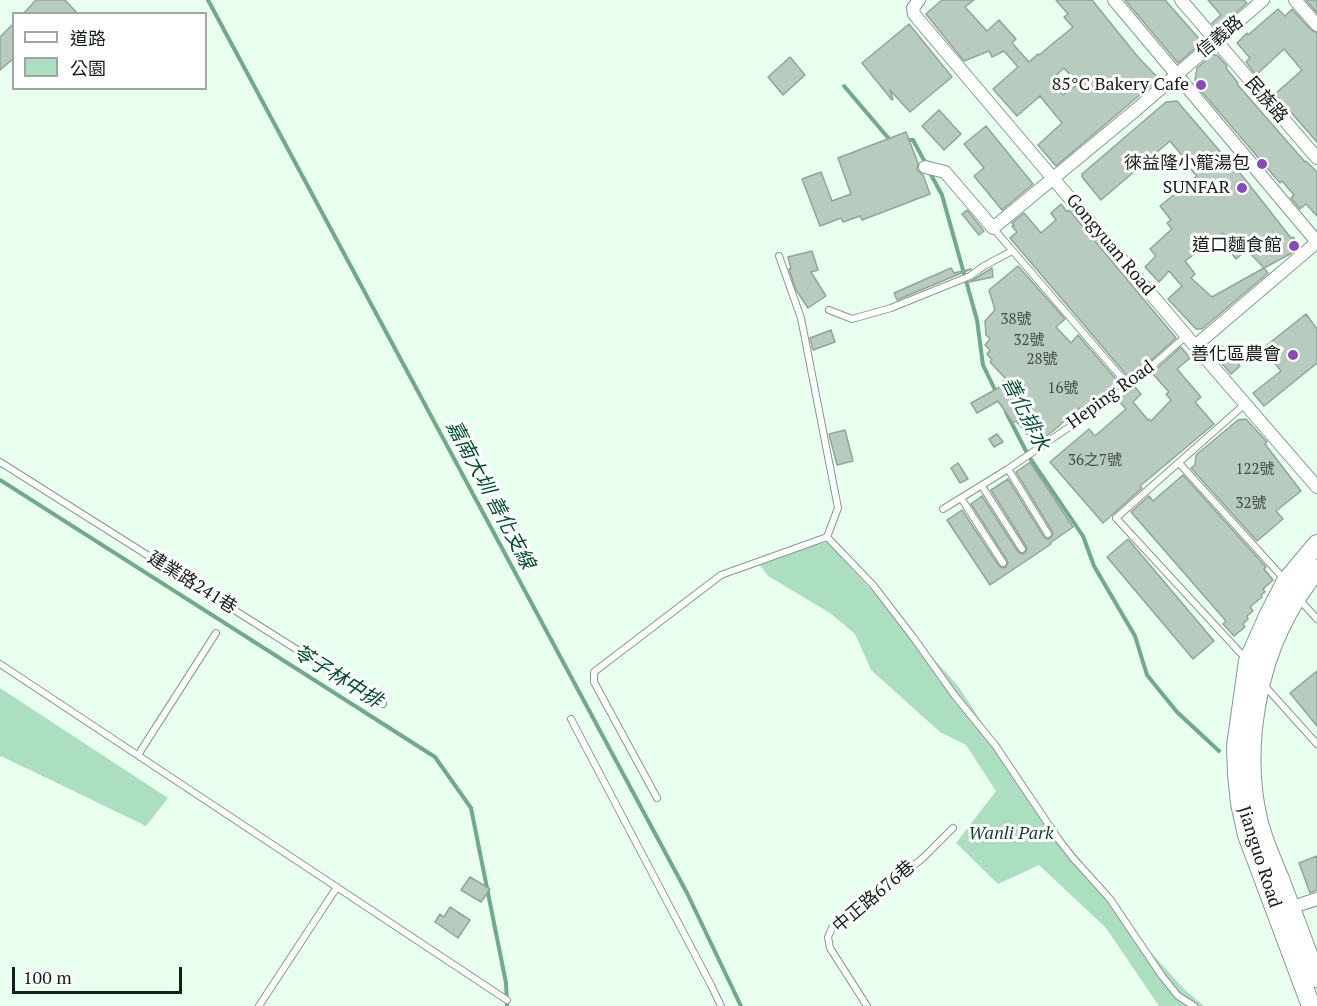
<!DOCTYPE html>
<html>
<head>
<meta charset="utf-8">
<style>
	body { margin:0 }
	#map { position:relative; width:1317px; height:1006px; overflow:hidden; background:#e9fff0; font-family:"PT Serif","Noto Sans TC",serif }
	canvas { display:block }
	.legend { position:absolute; left:12px; top:12px; width:195px; height:78px; box-sizing:border-box; background:#fff; border:2px solid #a2a5a3; margin:0; padding:8px 10px; list-style:none; font-size:18px; color:#161e19 }
	.legend li { display:flex; align-items:center; gap:12px; height:30px }
	.legend b { width:30px; border:2px solid #a2a5a3 }
	.scale { position:absolute; left:12px; top:967px; width:170px; height:27px; box-sizing:border-box; border:3px solid #161e19; border-top:0; padding-left:8px; font-size:18px; line-height:21px; white-space:nowrap; color:#161e19; -webkit-text-stroke:4px #fff; paint-order:stroke }
</style>
</head>
<body>
<div id="map">
<canvas width="1317" height="1006"></canvas>
<ul class="legend">
<li><b style="height:8px;background:#fff"></b>道路</li>
<li><b style="height:16px;background:#abdfbf"></b>公園</li>
</ul>
<div class="scale">100 m</div>
</div>
<script>
const c = document.querySelector('canvas').getContext('2d');
c.lineJoin = 'round';
function fillPath(path, color) { c.fillStyle = color; c.fill(path, 'evenodd'); }
function trace(path, color, width, dash) { c.strokeStyle = color; c.lineWidth = width; c.lineCap = dash ? 'butt' : 'round'; c.setLineDash(dash || []); c.stroke(path); }
function drawText(font, color, halo, rows, align = 'center') {
  c.font = font + ' "PT Serif","Noto Sans TC",serif'; c.lineWidth = 6; c.setLineDash([]); c.textBaseline = 'middle'; c.strokeStyle = halo; c.fillStyle = color; for (const [text, x, y, turn = 0] of rows) {
    c.save(); c.translate(x, y); c.rotate((+turn || 0) * Math.PI / 180); c.textAlign = isNaN(turn) ? turn : align; if (halo) c.strokeText(text, 0, 0); c.fillText(text, 0, 0); c.restore();
  }
}
fillPath(new Path2D(`
	M 827,542 L 855,572 L 958,686 L 1038,808 L 1085,866 L 1144,945 L 1185,990 L 1204,1006 L 1159,1006 L 1106,928 L 1039,865 L 998,884 L 956,843 L 996,791 L 966,745 L 940,732 L 871,670 L 855,634 L 830,613 L 768,576 L 755,559 Z
	M 0,688 L 168,798 L 146,826 L 1,756 L 0,757 Z`), '#abdfbf');
trace(new Path2D(`
	M 208,0 L 687,893 L 741,1006
	M 844,86 L 890,140 L 893,140
	M 906,140 L 913,140 L 926,164
	M 929,171 L 942,195 L 977,320 L 983,365 L 997,394
	M 1006,412 L 1028,455 L 1083,536 L 1094,566 L 1135,636 L 1147,675 L 1177,712 L 1219,751
	M 0,480 L 435,757 L 471,808 L 506,983 L 507,1006`), '#6fab87', 4);
const building = new Path2D(`
	M 36,0 L 65,0 L 78,14 L 23,14 Z
	M 942,0 L 974,0 L 965,7 L 987,31 L 999,20 L 1016,39 L 1012,43 L 1029,62 L 1038,54 L 1039,55 L 1073,27 L 1064,17 L 1068,14 L 1056,0 L 1092,0 L 1138,57 L 1156,76 L 1154,83 L 1056,166 L 1038,145 L 1062,123 L 1040,96 L 1017,116 L 993,89 L 1018,67 L 1004,51 L 992,57 L 989,51 L 964,61 L 926,14 ZM 1064,68 L 1078,84 L 1063,95 L 1050,81 Z
	M 1125,0 L 1165,0 L 1202,42 L 1178,63 Z
	M 1208,0 L 1244,0 L 1247,3 L 1217,29 L 1212,23 L 1221,15 Z
	M 1306,0 L 1317,0 L 1317,13 Z
	M 1278,9 L 1285,16 L 1292,9 L 1311,30 L 1317,33 L 1317,142 L 1275,94 L 1302,70 L 1284,49 L 1256,75 L 1246,62 L 1250,58 L 1237,43 L 1247,33 L 1248,35 Z
	M 14,23 L 14,58 L 0,70 L 0,37 Z
	M 909,24 L 952,77 L 910,112 L 890,90 L 893,99 L 892,100 L 862,63 Z
	M 1212,55 L 1217,55 L 1227,66 L 1226,68 L 1238,83 L 1237,84 L 1305,162 L 1306,161 L 1317,172 L 1317,216 L 1306,204 L 1300,209 L 1291,198 L 1294,195 L 1282,181 L 1280,183 L 1202,92 L 1203,90 L 1195,80 L 1197,68 Z
	M 790,57 L 805,75 L 783,95 L 768,77 Z
	M 1177,101 L 1224,156 L 1226,155 L 1291,238 L 1293,237 L 1300,246 L 1290,254 L 1264,268 L 1268,273 L 1202,329 L 1196,329 L 1168,299 L 1182,286 L 1169,271 L 1159,282 L 1145,267 L 1156,256 L 1150,249 L 1172,229 L 1167,223 L 1171,220 L 1160,206 L 1197,176 L 1182,160 L 1184,158 L 1170,141 L 1101,200 L 1082,177 L 1082,174 L 1166,102 ZM 1223,233 L 1234,248 L 1230,251 L 1236,259 L 1247,250 L 1264,268 L 1212,297 L 1191,278 L 1195,274 L 1185,261 Z
	M 939,110 L 961,134 L 944,150 L 922,126 Z
	M 986,126 L 1033,184 L 1002,210 L 974,176 L 984,168 L 964,144 Z
	M 906,132 L 918,163 L 917,170 L 923,175 L 930,194 L 862,220 L 860,216 L 843,222 L 841,218 L 820,226 L 802,179 L 821,172 L 832,201 L 851,194 L 838,158 Z
	M 1061,204 L 1067,212 L 1069,210 L 1176,338 L 1130,379 L 1010,238 L 1017,232 L 1012,226 L 1014,225 L 1012,223 L 1024,213 L 1041,233 L 1056,220 L 1051,213 Z
	M 967,210 L 984,231 L 979,235 L 962,214 Z
	M 812,251 L 818,270 L 811,272 L 826,296 L 808,308 L 796,290 L 789,269 L 791,269 L 788,257 Z
	M 1018,266 L 1065,319 L 1056,327 L 1071,343 L 1078,335 L 1121,385 L 1082,412 L 1079,408 L 1052,432 L 1035,444 L 1016,421 L 1013,423 L 998,401 L 977,413 L 971,403 L 1000,387 L 999,385 L 1006,379 L 990,362 L 992,360 L 987,354 L 990,350 L 985,345 L 990,339 L 986,335 L 985,321 L 995,310 L 989,290 Z
	M 951,268 L 954,273 L 971,269 L 897,300 L 894,293 Z
	M 992,268 L 993,277 L 969,282 L 973,280 Z
	M 1306,314 L 1317,329 L 1317,363 L 1264,406 L 1253,393 L 1281,371 L 1263,348 Z
	M 831,330 L 835,342 L 813,350 L 810,338 Z
	M 1220,344 L 1240,366 L 1231,374 L 1212,352 Z
	M 1181,347 L 1190,358 L 1177,369 L 1201,397 L 1195,402 L 1214,424 L 1140,486 L 1142,488 L 1103,523 L 1050,462 L 1089,429 L 1095,436 L 1126,409 L 1118,400 L 1135,387 L 1141,394 L 1133,402 L 1148,420 L 1149,419 L 1151,421 L 1171,400 L 1166,394 L 1169,392 L 1152,373 Z
	M 1246,419 L 1267,442 L 1265,444 L 1301,491 L 1276,511 L 1283,519 L 1257,541 L 1191,468 L 1195,465 L 1196,455 L 1238,420 Z
	M 845,430 L 853,461 L 837,465 L 829,434 Z
	M 997,434 L 1003,442 L 994,447 L 989,439 Z
	M 1030,462 L 1073,527 L 1050,543 L 1051,544 L 990,585 L 947,520 L 962,510 L 999,566 L 1003,568 L 1006,567 L 1008,563 L 1007,560 L 971,504 L 982,496 L 1018,552 L 1022,554 L 1025,553 L 1027,549 L 1026,546 L 991,490 L 1008,479 L 1044,537 L 1048,539 L 1051,538 L 1053,534 L 1052,531 L 1016,472 Z
	M 958,463 L 968,479 L 960,483 L 951,468 Z
	M 1183,475 L 1266,567 L 1264,569 L 1273,580 L 1263,589 L 1265,592 L 1261,595 L 1262,597 L 1250,607 L 1253,611 L 1247,616 L 1248,619 L 1243,624 L 1245,627 L 1234,636 L 1223,624 L 1226,621 L 1131,512 L 1149,496 L 1153,501 Z
	M 1128,539 L 1214,641 L 1193,659 L 1107,557 Z
	M 1317,671 L 1317,726 L 1290,693 Z
	M 1317,856 L 1317,890 L 1310,893 L 1299,863 Z
	M 470,877 L 490,889 L 481,902 L 461,890 Z
	M 450,907 L 470,920 L 458,938 L 435,922 L 440,914 L 444,917 Z`);
fillPath(building, '#b7ccbf');
trace(building, '#91a598', 1.5);
const lane = new Path2D(`
	M 993,228 L 1129,386
	M 779,256 L 801,318 L 838,508 L 827,537
	M 829,310 L 852,319 L 891,308 L 970,276 L 984,266 L 1012,251
	M 1245,404 L 1116,518 L 1247,660
	M 0,462 L 383,704
	M 1179,463 L 1285,580
	M 1008,469 L 1048,534
	M 982,486 L 1022,549
	M 961,498 L 1003,563
	M 943,509 L 1008,469 L 1129,386 L 1186,336
	M 1299,599 L 1317,619
	M 0,664 L 507,1000
	M 1263,684 L 1317,744
	M 571,719 L 711,985 L 721,1006
	M 138,755 L 216,633
	M 657,798 L 594,682 L 594,672 L 721,575 L 827,537 L 873,585 L 913,637 L 955,696 L 995,745 L 1059,840 L 1073,858 L 1110,899 L 1162,976 L 1178,996 L 1194,1006
	M 259,1006 L 337,887
	M 867,1006 L 830,948 L 828,937 L 832,928 L 923,858 L 953,828`);
const street = new Path2D(`
	M 919,0 L 913,8 L 914,14 L 918,19 L 1195,346 L 1317,487
	M 1114,0 L 1317,242
	M 1181,0 L 1317,158
	M 1295,0 L 1317,25
	M 925,167 L 945,172 L 993,228 L 1137,109 L 1263,0
	M 1195,346 L 1317,242
	M 1290,908 L 1317,899`);
const secondary = new Path2D(`
	M 1317,569 C 1278,619 1260,666 1253,728 C 1250,759 1251,789 1258,819 C 1263,840 1272,860 1280,879 C 1292,912 1305,945 1317,978
	M 1311,1006 L 1247,835 L 1240,803 L 1237,774 L 1236,746 L 1248,661 L 1269,614 L 1286,581 L 1317,544`);
trace(lane, '#869a8d', 8);
trace(street, '#869a8d', 14);
trace(secondary, '#869a8d', 20);
trace(lane, '#fff', 6);
trace(street, '#fff', 12);
trace(secondary, '#fff', 18);
for (const [x, y, r, color] of [
	[1201,85,6,"#8a48bd"],
	[1262,164,6,"#8a48bd"],
	[1242,188,6,"#8a48bd"],
	[1294,246,6,"#8a48bd"],
	[1293,355,6,"#8a48bd"]
]) { const dot = new Path2D(); dot.arc(x, y, r, 0, 2 * Math.PI); c.fillStyle = color; c.fill(dot); trace(dot, '#fff', 2); }
drawText('15px', '#3e4a42', null, [
	["38號",1016,320],
	["32號",1029,341],
	["28號",1042,360],
	["16號",1063,389],
	["36之7號",1095,461],
	["122號",1255,470],
	["32號",1251,504]
]);
drawText('18px', '#161e19', '#fff', [
	["信義路",1220,37,-40],
	["民族路",1266,100,49],
	["Gongyuan Road",1110,245,50],
	["Heping Road",1111,395,-36],
	["建業路241巷",192,583,32],
	["Jianguo Road",1259,857,72],
	["中正路676巷",874,897,-40]
]);
drawText('18px', '#161e19', '#fff', [
	["85°C Bakery Cafe",1189,85],
	["徠益隆小籠湯包",1250,164],
	["SUNFAR",1230,188],
	["道口麵食館",1282,246],
	["善化區農會",1281,355]
], 'right');
drawText('italic 18px', '#16452d', '#fff', [
	["Wanli Park",1011,834]
]);
drawText('italic 20px', '#01502f', '#fff', [
	["善化排水",1025,414,63],
	["嘉南大圳 善化支線",490,495,62],
	["苓子林中排",337,677,32]
]);
</script>
</body>
</html>
